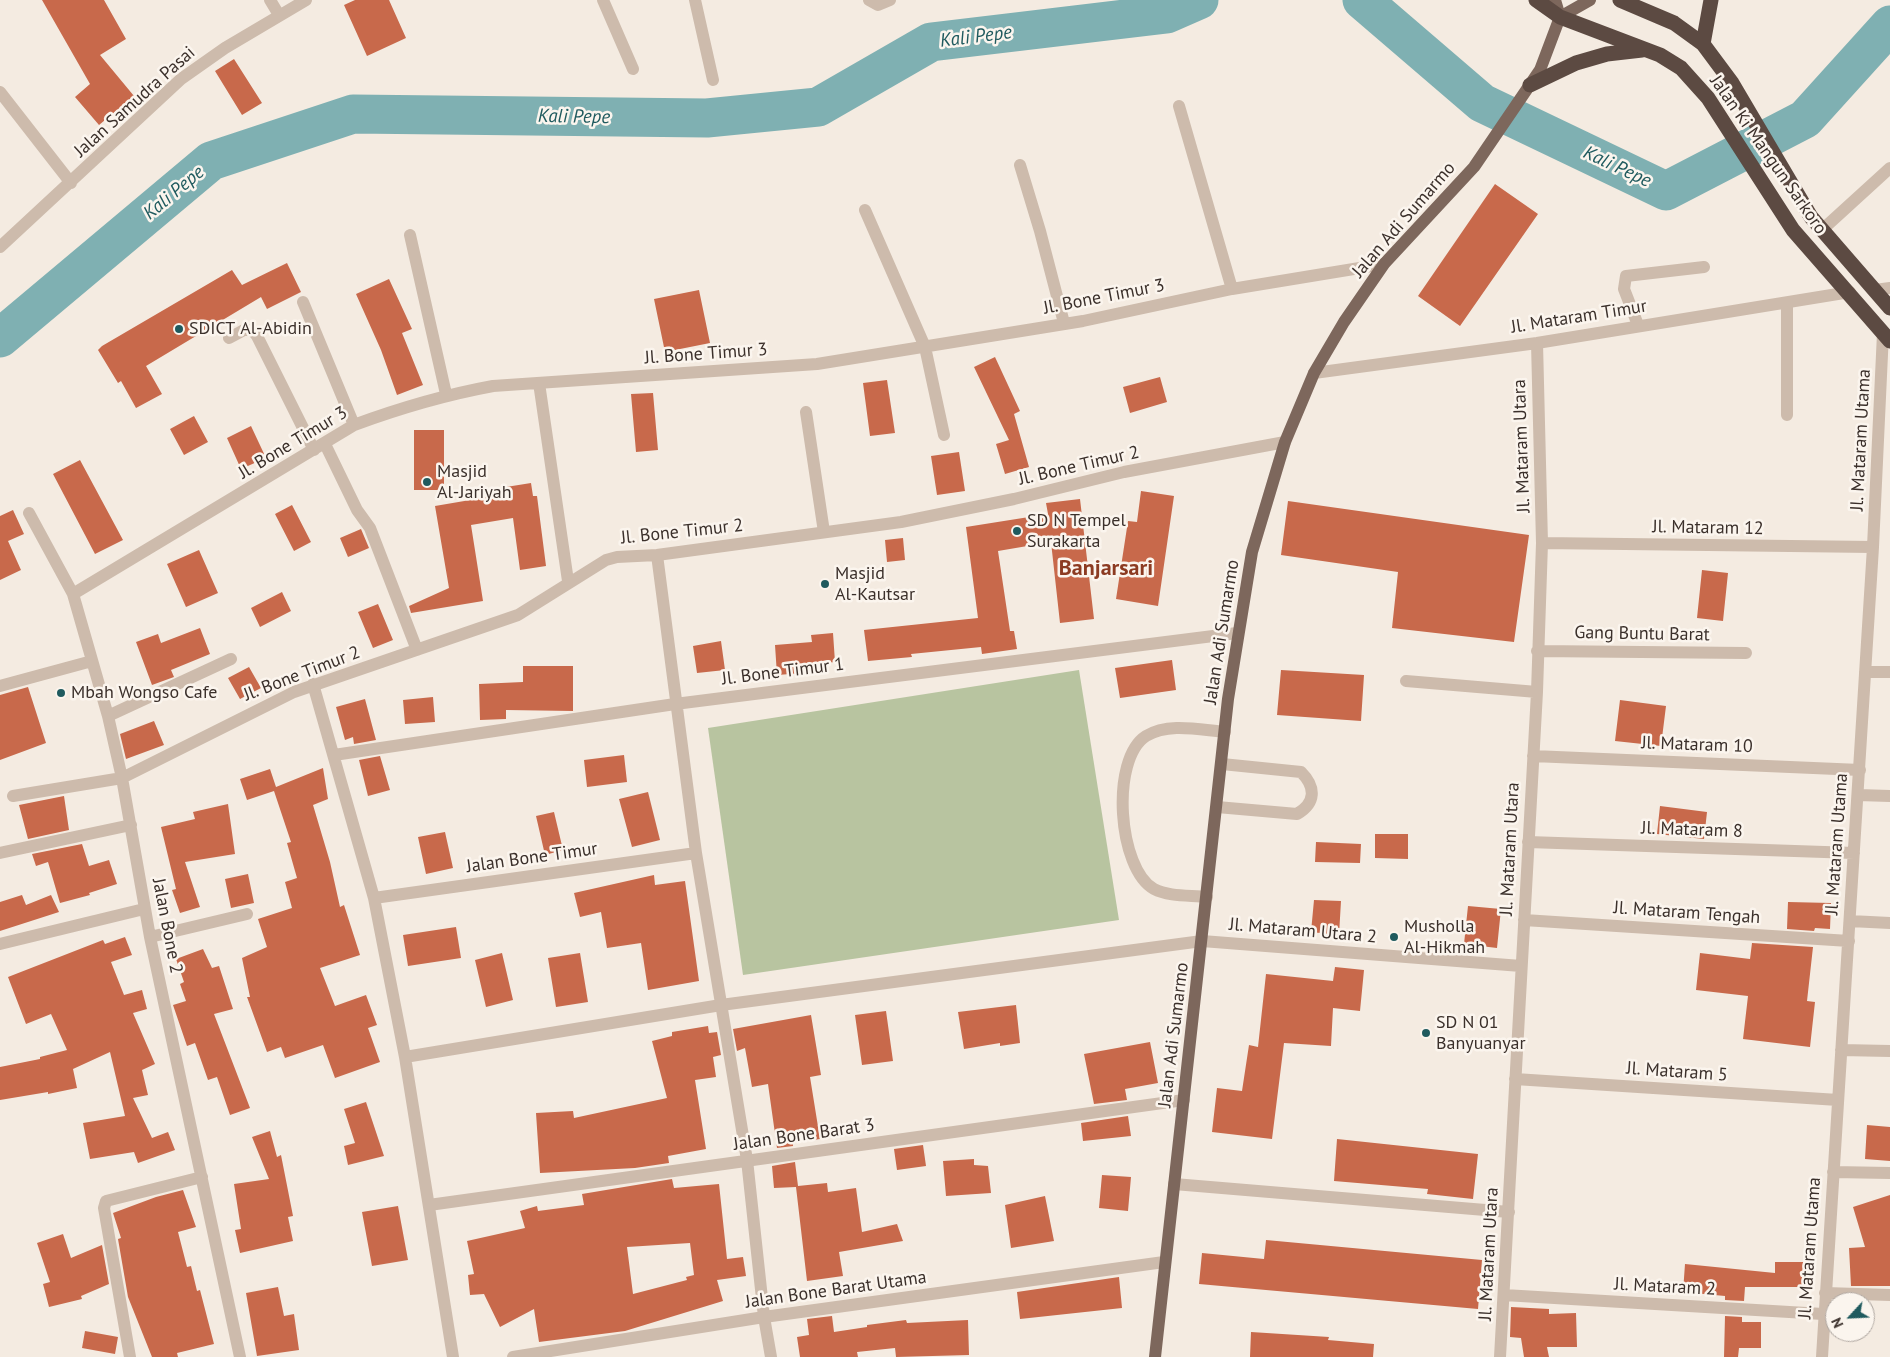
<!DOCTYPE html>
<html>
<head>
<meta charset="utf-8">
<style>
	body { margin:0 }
	#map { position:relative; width:1890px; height:1357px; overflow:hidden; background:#f4ebe1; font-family:"PT Sans",sans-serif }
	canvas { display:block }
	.north { position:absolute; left:1825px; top:1292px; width:50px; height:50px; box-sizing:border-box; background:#fbf5ee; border:1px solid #aea6a0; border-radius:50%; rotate:245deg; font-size:14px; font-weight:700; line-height:20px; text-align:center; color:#3b302b }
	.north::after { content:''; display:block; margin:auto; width:18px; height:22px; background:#1f5a5e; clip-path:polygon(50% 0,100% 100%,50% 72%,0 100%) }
</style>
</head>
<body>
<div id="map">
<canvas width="1890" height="1357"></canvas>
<div class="north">N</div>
</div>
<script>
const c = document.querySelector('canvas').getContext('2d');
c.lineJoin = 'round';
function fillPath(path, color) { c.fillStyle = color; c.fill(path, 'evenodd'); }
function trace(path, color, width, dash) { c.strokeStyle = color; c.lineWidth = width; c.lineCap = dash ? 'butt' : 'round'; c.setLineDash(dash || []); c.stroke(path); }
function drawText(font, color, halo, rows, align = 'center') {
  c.font = font + ' "PT Sans",sans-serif'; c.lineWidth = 5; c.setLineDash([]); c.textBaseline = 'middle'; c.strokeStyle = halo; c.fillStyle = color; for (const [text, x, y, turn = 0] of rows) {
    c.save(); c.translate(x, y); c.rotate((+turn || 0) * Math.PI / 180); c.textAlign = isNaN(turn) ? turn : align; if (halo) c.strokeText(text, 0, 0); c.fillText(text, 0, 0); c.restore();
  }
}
fillPath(new Path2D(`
	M 1079,670 L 1119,920 L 743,975 L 708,728 Z`), '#b8c4a0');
trace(new Path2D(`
	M 1362,0 L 1482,103 L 1666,191 L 1805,119 L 1890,25
	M 0,338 L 211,161 L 353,114 L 707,118 L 818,107 L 931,42 L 1167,14 L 1199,0`), '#7fb0b2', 39);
fillPath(new Path2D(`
	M 42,0 L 104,0 L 126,39 L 100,55 L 134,96 L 99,125 L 75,97 L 90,84 Z
	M 355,0 L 389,0 L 406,38 L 367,56 L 344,5 Z
	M 234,59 L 262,103 L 242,115 L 215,71 Z
	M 1495,184 L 1538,214 L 1460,326 L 1418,296 Z
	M 287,263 L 301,292 L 267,309 L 261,297 L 146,366 L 162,394 L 136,408 L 121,381 L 118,383 L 98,350 L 102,346 L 232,270 L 242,285 Z
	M 389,279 L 412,329 L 402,333 L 423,385 L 397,395 L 381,350 L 356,294 Z
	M 699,290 L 710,343 L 665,352 L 654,299 Z
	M 995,357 L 1020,411 L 1014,414 L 1029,467 L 1005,474 L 996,444 L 1009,440 L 974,367 Z
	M 1160,377 L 1167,402 L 1130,413 L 1123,387 Z
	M 887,380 L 895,433 L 870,436 L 863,383 Z
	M 653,393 L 658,450 L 636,452 L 631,394 Z
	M 194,416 L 208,442 L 184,455 L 170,429 Z
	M 251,426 L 266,458 L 241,469 L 227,438 Z
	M 414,430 L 444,430 L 444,490 L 414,490 Z
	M 959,452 L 965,491 L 937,495 L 931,456 Z
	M 80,460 L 123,540 L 95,554 L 53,474 Z
	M 531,483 L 533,496 L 537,496 L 546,566 L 520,570 L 513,518 L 471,525 L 483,601 L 411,613 L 409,606 L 449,588 L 435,506 L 482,498 L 481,491 Z
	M 1141,491 L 1174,496 L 1158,606 L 1116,599 L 1128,521 L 1137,522 Z
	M 1080,499 L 1094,619 L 1060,623 L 1051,542 L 998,551 L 1010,631 L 1014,631 L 1017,649 L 982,654 L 981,647 L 911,654 L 912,657 L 868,661 L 864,630 L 978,618 L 966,527 L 1048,514 L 1046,503 Z
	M 1288,501 L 1529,535 L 1514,642 L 1392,628 L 1398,572 L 1281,555 Z
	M 292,505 L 311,542 L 294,551 L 275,514 Z
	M 13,510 L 24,534 L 8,541 L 21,570 L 0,580 L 0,516 Z
	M 361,529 L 369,548 L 348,557 L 340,538 Z
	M 903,538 L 905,560 L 887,562 L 885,540 Z
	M 199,550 L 218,593 L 186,607 L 167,564 Z
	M 1702,570 L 1728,573 L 1723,621 L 1697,618 Z
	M 282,592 L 291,611 L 260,627 L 251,608 Z
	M 378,604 L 393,640 L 373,648 L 358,612 Z
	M 200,628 L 210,654 L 171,670 L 174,677 L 152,685 L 136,642 L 158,634 L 161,643 Z
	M 833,633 L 835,662 L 803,665 L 804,673 L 777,675 L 775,645 L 812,642 L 811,635 Z
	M 721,641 L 725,670 L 697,673 L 693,646 Z
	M 1172,660 L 1176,690 L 1120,698 L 1115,668 Z
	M 523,666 L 573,666 L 573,711 L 506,710 L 506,719 L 480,720 L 479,684 L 523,682 Z
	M 249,667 L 261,688 L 240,699 L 228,678 Z
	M 1281,670 L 1364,675 L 1361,721 L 1277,715 Z
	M 28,687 L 46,743 L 0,760 L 0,695 Z
	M 433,697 L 435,722 L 405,724 L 403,700 Z
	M 365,699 L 376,740 L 354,744 L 353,737 L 345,740 L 336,707 Z
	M 1620,700 L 1666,706 L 1661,746 L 1615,741 Z
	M 154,721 L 164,745 L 126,759 L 120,734 Z
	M 624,755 L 627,782 L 587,787 L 584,760 Z
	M 380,756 L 390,790 L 368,796 L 359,760 Z
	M 323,768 L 328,799 L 313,805 L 330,862 L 340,907 L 344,905 L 360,955 L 320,968 L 335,1006 L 366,995 L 377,1025 L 368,1028 L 380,1062 L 335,1078 L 323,1045 L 285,1058 L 281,1047 L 267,1052 L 247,997 L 250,997 L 242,958 L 267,947 L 258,919 L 292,908 L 285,882 L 297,878 L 287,843 L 291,842 L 274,791 L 247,800 L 240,779 L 270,769 L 276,787 Z
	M 648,792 L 660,840 L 632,847 L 619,799 Z
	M 64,796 L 69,830 L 28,839 L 19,805 Z
	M 228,804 L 235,854 L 185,862 L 200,907 L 180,913 L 172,890 L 176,889 L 161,827 L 195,819 L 193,812 Z
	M 1660,806 L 1707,812 L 1704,839 L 1657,834 Z
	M 554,812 L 563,850 L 545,855 L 536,816 Z
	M 445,832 L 453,868 L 426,874 L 418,837 Z
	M 1375,834 L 1408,834 L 1408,859 L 1375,858 Z
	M 1316,842 L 1361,844 L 1360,863 L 1315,862 Z
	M 82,844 L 89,866 L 109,860 L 117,884 L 89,893 L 90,895 L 60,903 L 48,862 L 36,866 L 32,854 Z
	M 248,874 L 254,903 L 231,908 L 225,879 Z
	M 654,875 L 655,885 L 685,881 L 699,981 L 648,990 L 641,943 L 607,948 L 601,912 L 580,917 L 574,893 Z
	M 22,895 L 26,905 L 51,895 L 59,912 L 0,931 L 0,902 Z
	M 1314,900 L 1341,901 L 1339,935 L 1311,932 Z
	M 1788,902 L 1831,903 L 1830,929 L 1815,928 L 1814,931 L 1787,929 Z
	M 1468,906 L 1501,909 L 1497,948 L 1464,944 Z
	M 456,927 L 461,958 L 408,966 L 403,935 Z
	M 125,937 L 132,955 L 111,962 L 124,995 L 142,990 L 147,1009 L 133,1013 L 155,1064 L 142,1070 L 148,1095 L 133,1098 L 152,1138 L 168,1132 L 175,1150 L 138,1163 L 134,1152 L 90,1159 L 83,1123 L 125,1116 L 110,1052 L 73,1069 L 77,1088 L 48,1094 L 48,1092 L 0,1100 L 0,1067 L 40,1059 L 40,1057 L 67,1050 L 51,1014 L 26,1024 L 8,977 L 103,940 L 105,944 Z
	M 1752,943 L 1813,947 L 1807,1001 L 1815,1002 L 1810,1047 L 1743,1039 L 1748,996 L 1696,990 L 1700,953 L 1750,959 Z
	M 203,949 L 212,968 L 219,966 L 233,1009 L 214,1014 L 250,1108 L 230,1115 L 217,1077 L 208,1080 L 195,1043 L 187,1046 L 173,1005 L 186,1001 L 180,984 L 184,982 L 176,959 Z
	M 502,953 L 513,1000 L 486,1007 L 475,960 Z
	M 580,953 L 588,1002 L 556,1007 L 548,958 Z
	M 1335,967 L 1364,970 L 1360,1011 L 1333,1008 L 1331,1046 L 1284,1043 L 1272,1139 L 1212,1132 L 1217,1088 L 1242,1091 L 1249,1045 L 1258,1047 L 1266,974 L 1333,981 Z
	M 1016,1005 L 1020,1043 L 1000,1046 L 1000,1043 L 964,1049 L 958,1012 Z
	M 886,1011 L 893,1061 L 862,1065 L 855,1015 Z
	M 811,1015 L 821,1075 L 810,1077 L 820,1139 L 793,1143 L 793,1146 L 777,1148 L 768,1084 L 752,1087 L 745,1048 L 737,1051 L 733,1029 Z
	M 708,1026 L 709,1033 L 717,1032 L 721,1055 L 713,1057 L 716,1077 L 695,1080 L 706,1149 L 668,1156 L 669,1163 L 635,1168 L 540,1173 L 536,1113 L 573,1111 L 574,1118 L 667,1098 L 652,1041 L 672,1036 L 672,1032 Z
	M 1150,1042 L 1158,1083 L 1125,1089 L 1127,1100 L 1094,1104 L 1084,1054 Z
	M 366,1102 L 384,1156 L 348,1165 L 344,1146 L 355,1143 L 344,1109 Z
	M 1128,1116 L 1131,1136 L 1083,1141 L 1081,1123 Z
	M 1867,1125 L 1890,1127 L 1890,1161 L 1865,1159 Z
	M 270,1131 L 277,1157 L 281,1155 L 293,1216 L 288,1217 L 293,1241 L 240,1253 L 235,1230 L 241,1229 L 234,1184 L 269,1179 L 252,1137 Z
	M 1337,1139 L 1478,1154 L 1473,1199 L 1427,1194 L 1428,1189 L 1334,1181 Z
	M 923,1145 L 926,1166 L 897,1170 L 894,1149 Z
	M 974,1159 L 974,1165 L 988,1166 L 991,1193 L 946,1196 L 943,1161 Z
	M 795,1162 L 798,1186 L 827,1183 L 828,1192 L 856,1188 L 862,1232 L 897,1224 L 903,1241 L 839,1252 L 843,1276 L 807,1281 L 796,1187 L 774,1188 L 772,1166 Z
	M 1102,1175 L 1131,1177 L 1128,1211 L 1099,1208 Z
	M 672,1179 L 674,1188 L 719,1184 L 727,1259 L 743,1257 L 746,1276 L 717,1280 L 723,1301 L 625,1331 L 539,1342 L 534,1309 L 500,1327 L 484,1294 L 470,1295 L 468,1275 L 474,1274 L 467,1241 L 525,1228 L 520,1211 L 537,1206 L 538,1211 L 584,1205 L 582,1194 ZM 690,1243 L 694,1275 L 686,1277 L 687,1280 L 633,1294 L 627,1247 Z
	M 183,1190 L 196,1227 L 178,1232 L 187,1267 L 191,1266 L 197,1291 L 200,1290 L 214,1344 L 177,1353 L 178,1357 L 152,1357 L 128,1297 L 118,1239 L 121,1238 L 113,1213 L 156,1197 Z
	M 1890,1195 L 1890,1286 L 1851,1286 L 1849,1248 L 1865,1247 L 1853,1207 Z
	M 1045,1196 L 1054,1241 L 1011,1248 L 1005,1205 Z
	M 398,1206 L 408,1260 L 372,1266 L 362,1212 Z
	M 63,1234 L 71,1258 L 102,1245 L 109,1284 L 81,1296 L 82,1299 L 49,1307 L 43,1284 L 50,1282 L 37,1243 Z
	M 1266,1240 L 1482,1260 L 1478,1309 L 1199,1284 L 1202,1253 L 1264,1259 Z
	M 1775,1262 L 1803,1262 L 1803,1287 L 1745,1287 L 1744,1301 L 1725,1300 L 1725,1296 L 1683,1292 L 1685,1264 L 1775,1273 Z
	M 1119,1277 L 1122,1308 L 1020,1319 L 1017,1292 Z
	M 278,1287 L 284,1316 L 294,1314 L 299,1350 L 257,1356 L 246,1293 Z
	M 1511,1307 L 1549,1309 L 1549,1314 L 1576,1313 L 1577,1347 L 1547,1347 L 1549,1357 L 1524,1357 L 1521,1338 L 1510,1337 Z
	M 832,1316 L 834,1332 L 867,1327 L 867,1325 L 906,1320 L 907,1323 L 968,1320 L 969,1355 L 896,1357 L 895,1348 L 857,1352 L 858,1357 L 800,1357 L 797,1337 L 809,1335 L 807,1319 Z
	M 1725,1316 L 1742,1317 L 1742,1322 L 1761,1322 L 1761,1348 L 1739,1348 L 1738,1357 L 1724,1357 Z
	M 85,1331 L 118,1337 L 115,1354 L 82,1348 Z
	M 1251,1332 L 1329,1337 L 1328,1340 L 1374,1344 L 1373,1357 L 1250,1357 Z`), '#c8694b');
trace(new Path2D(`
	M 270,0 L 279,15
	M 603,0 L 633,69
	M 695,0 L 713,80
	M 869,0 L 878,5 L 890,0
	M 0,92 L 71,183
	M 1179,106 L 1232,289
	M 1020,165 L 1040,231 L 1064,323
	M 865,210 L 925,347 L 944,435
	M 1823,229 L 1890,168
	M 410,235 L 446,394
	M 0,247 L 181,79 L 225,48 L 306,0
	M 1875,290 L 1890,288
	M 303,302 L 354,425
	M 1787,303 L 1787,415
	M 1638,325 L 1624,289 L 1626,276 L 1704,267
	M 229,338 L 244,330 L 252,330 L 257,336 L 314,450
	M 1314,373 L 1537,343 L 1850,292
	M 539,383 L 568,581
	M 806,412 L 824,532
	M 325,444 L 357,510 L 370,528 L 417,650
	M 29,513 L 73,594 L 108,716 L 122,778 L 150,937 L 240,1357
	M 1542,543 L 1873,547
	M 657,555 L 696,853 L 747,1160 L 764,1317 L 771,1357
	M 73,594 L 354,425 C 400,408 444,395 493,386 L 817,364 L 1083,321 L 1232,289 L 1384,264
	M 1537,651 L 1746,653
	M 1865,672 L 1890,672
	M 1406,681 L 1537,692
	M 313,684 L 374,898 L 405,1057 L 453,1357
	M 0,686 L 92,661
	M 108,716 L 231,659
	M 334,755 L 675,704 L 1237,633
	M 1533,756 L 1860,770
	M 1858,795 L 1890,796
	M 13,796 L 122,778 L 294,692 L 518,615 L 606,560 L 617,557 L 657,555 L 901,522 L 1014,499 L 1124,472 L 1285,442
	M 1217,807 L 1297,814 C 1316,803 1316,787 1301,772 L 1222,764
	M 1528,842 L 1854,853
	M 0,853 L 131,825
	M 1207,897 C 1191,895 1169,897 1154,889 C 1118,869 1110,759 1146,736 C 1169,722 1200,730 1225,732
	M 374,898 L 696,853
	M 1524,920 L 1849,941
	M 1850,921 L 1890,923
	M 150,937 L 247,914
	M 0,944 L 144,909
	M 1841,1050 L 1890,1051
	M 405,1057 L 721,1005 L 1202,941 L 1521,966
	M 1515,1079 L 1838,1100
	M 1833,1172 L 1890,1173
	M 1174,1184 L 1509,1212
	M 429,1205 L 1184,1100
	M 1825,1293 L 1890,1295
	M 1504,1295 L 1823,1314
	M 130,1357 L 104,1208 L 106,1201 L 202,1177
	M 513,1357 L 764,1317 L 1164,1262
	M 1500,1357 L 1537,692 L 1542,543 L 1537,343
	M 1822,1357 L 1873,547 L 1883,333`), '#cdbbac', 12);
trace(new Path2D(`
	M 1560,17 L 1590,0
	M 1155,1357 L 1228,699 L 1252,552 L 1285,442 L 1314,373 L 1344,322 L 1384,264 L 1474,167 L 1540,70 L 1560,17 L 1555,0`), '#7d675c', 12);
trace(new Path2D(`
	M 1536,0 L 1560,17 L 1660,55 L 1681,68 L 1708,98 L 1793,230 L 1890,341
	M 1620,0 L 1674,23 L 1703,44 L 1732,83 L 1811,217 L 1890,308
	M 1703,44 L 1711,0
	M 1530,85 L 1576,63 L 1607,54 L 1642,50`), '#5c4a42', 15);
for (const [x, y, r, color] of [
	[179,329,5,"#1f5a5e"],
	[427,482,5,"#1f5a5e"],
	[1017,531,5,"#1f5a5e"],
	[825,584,5,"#1f5a5e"],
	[61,693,5,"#1f5a5e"],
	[1394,937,5,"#1f5a5e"],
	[1426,1033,5,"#1f5a5e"]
]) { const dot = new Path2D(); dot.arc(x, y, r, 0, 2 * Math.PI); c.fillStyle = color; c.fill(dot); trace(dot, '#fbf5ee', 2); }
drawText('18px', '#3b302b', '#fbf5ee', [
	["Jalan Samudra Pasai",135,102,-42],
	["Jalan Ki Mangun Sarkoro",1768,155,55],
	["Jalan Adi Sumarmo",1404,220,-49],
	["Jl. Bone Timur 3",1104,297,-11],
	["Jl. Mataram Timur",1579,317,-9],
	["Jl. Bone Timur 3",706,354,-4],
	["Jl. Mataram Utama",1861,440,-87],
	["Jl. Bone Timur 3",293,443,-31],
	["Jl. Mataram Utara",1522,446,-92],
	["Jl. Bone Timur 2",1079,466,-13],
	["Jl. Mataram 12",1708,528,1],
	["Jl. Bone Timur 2",682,532,-6],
	["Jalan Adi Sumarmo",1222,632,-81],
	["Gang Buntu Barat",1642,634,1],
	["Jl. Bone Timur 1",783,672,-7],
	["Jl. Bone Timur 2",302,674,-21],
	["Jl. Mataram 10",1697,745,2],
	["Jl. Mataram 8",1692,830,2],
	["Jl. Mataram Utama",1837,844,-86],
	["Jl. Mataram Utara",1510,849,-87],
	["Jalan Bone Timur",532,858,-8],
	["Jl. Mataram Tengah",1687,913,4],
	["Jalan Bone 2",167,926,79],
	["Jl. Mataram Utara 2",1303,931,5],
	["Jalan Adi Sumarmo",1174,1035,-83],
	["Jl. Mataram 5",1677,1072,4],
	["Jalan Bone Barat 3",804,1135,-8],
	["Jl. Mataram Utama",1810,1248,-86],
	["Jl. Mataram Utara",1489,1254,-87],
	["Jl. Mataram 2",1665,1287,3],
	["Jalan Bone Barat Utama",836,1290,-8]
]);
drawText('18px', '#3b302b', '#fbf5ee', [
	["SDICT Al-Abidin",189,329],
	["Masjid",437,472],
	["Al-Jariyah",437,493],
	["SD N Tempel",1027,521],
	["Surakarta",1027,542],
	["Masjid",835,574],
	["Al-Kautsar",835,595],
	["Mbah Wongso Cafe",71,693],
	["Musholla",1404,927],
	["Al-Hikmah",1404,948],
	["SD N 01",1436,1023],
	["Banyuanyar",1436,1044]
], 'left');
drawText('italic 19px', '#1f5a5e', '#fbf5ee', [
	["Kali Pepe",976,37,-7],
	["Kali Pepe",574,117,1],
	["Kali Pepe",1617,167,25],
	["Kali Pepe",174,193,-40]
]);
drawText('bold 22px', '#8c3b22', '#fbf5ee', [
	["Banjarsari",1106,569]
]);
</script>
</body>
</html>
